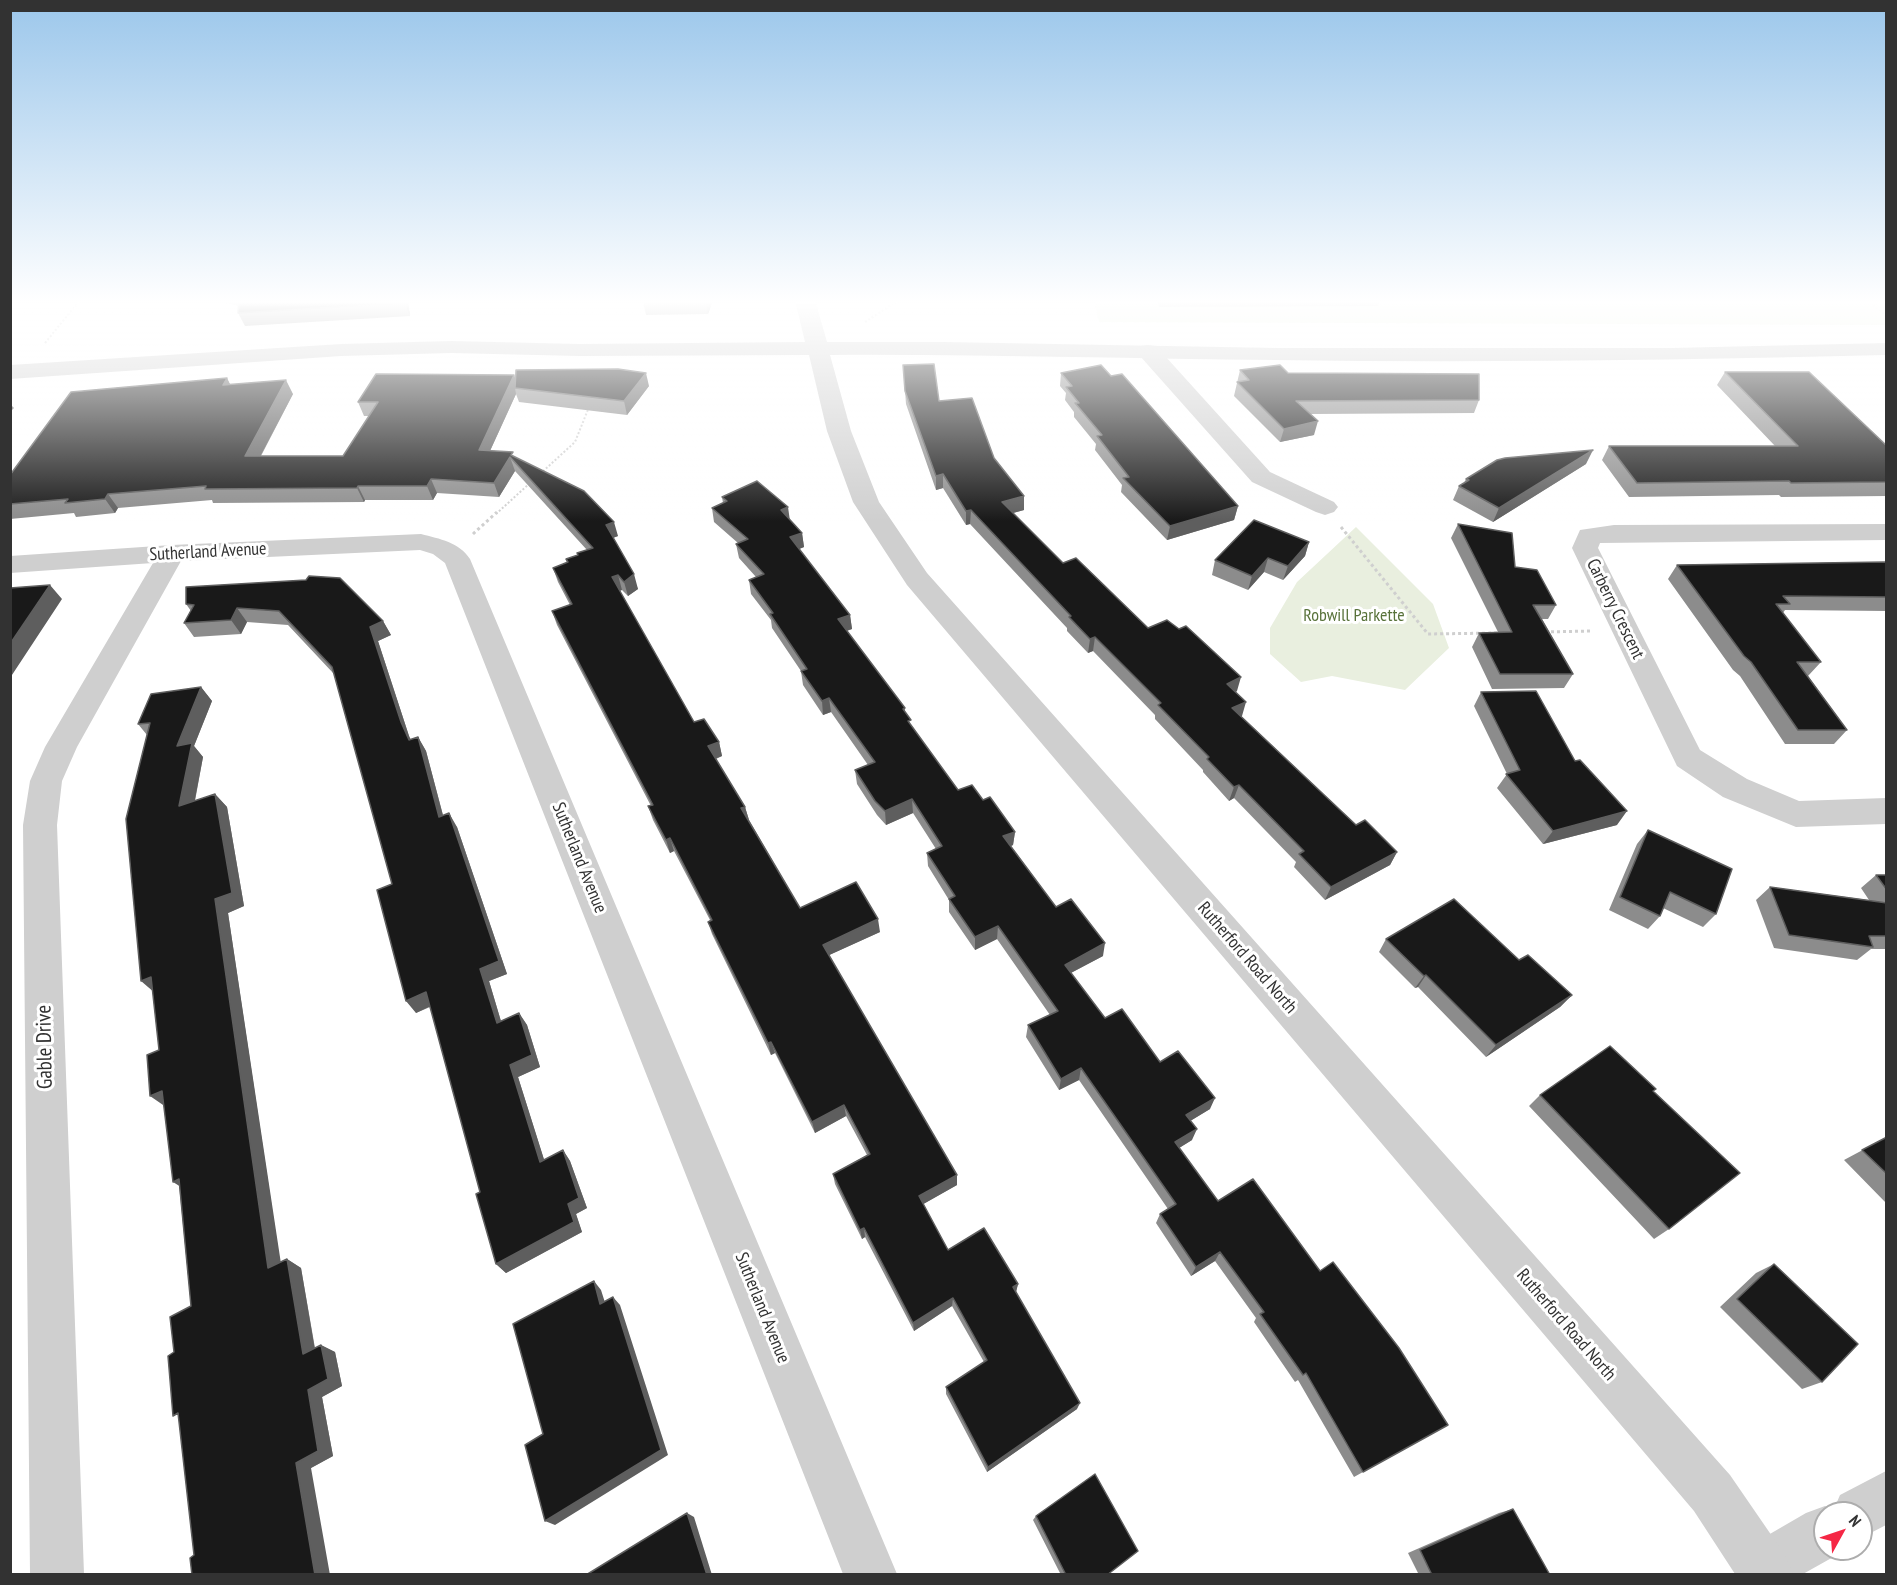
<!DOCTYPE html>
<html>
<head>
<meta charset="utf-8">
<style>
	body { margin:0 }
	#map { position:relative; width:1897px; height:1585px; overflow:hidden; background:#fff; font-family:"PT Sans Narrow",sans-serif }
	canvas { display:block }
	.frame { position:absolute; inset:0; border:12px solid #323232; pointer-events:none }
	.north { position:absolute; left:1813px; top:1501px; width:60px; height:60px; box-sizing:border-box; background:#fff; border:2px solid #adadad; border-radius:50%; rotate:50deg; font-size:16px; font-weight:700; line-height:24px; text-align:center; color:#323232 }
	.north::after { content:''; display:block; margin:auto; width:21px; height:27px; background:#f52745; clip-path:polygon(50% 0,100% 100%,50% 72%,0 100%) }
</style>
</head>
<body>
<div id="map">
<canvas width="1897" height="1585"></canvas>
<div class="frame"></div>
<div class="north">N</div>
</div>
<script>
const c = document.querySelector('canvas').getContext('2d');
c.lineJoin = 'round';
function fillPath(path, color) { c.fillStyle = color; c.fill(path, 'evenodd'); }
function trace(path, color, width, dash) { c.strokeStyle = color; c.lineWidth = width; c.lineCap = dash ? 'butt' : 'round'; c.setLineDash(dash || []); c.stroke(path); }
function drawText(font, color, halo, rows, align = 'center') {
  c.font = font + ' "PT Sans Narrow",sans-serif'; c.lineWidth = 6; c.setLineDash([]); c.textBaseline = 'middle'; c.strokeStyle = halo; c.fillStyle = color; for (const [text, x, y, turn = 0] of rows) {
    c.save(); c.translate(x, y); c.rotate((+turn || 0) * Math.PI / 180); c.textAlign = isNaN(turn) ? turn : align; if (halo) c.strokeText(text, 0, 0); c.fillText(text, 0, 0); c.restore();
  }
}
fillPath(new Path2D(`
	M 1094,300 L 1884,300 L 1886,302 L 1886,325 L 1099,322 Z
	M 1356,527 L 1433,604 L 1449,648 L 1405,690 L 1332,676 L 1301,682 L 1270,654 L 1270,628 L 1297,582 Z`), '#e9efdf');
trace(new Path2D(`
	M 1867,300 L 1886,315
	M 865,322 L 899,300
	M 45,343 L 80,300
	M 540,474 L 575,442 L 589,407
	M 496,514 L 530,483`), '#cfcfcf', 2, [2, 2]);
trace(new Path2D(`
	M 1341,527 L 1428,634 L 1499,633
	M 473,534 L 497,512
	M 1545,632 L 1592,631`), '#cfcfcf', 3, [3, 3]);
fillPath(new Path2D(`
	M 1148,345 L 1156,346 L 1270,472 L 1334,502 L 1338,507 L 1334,512 L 1325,515 L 1316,512 L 1252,482 L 1140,356 L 1137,351 L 1140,346 Z
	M 1886,524 L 1886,540 L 1600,543 L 1598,548 L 1700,750 L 1747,779 L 1799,801 L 1886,798 L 1886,824 L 1796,827 L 1723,797 L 1677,766 L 1572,548 L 1580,530 L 1614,525 Z
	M 421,534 C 440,539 459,542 470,559 L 897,1574 L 843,1574 L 445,563 L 433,554 L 420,550 L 181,561 L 77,747 L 62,781 L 57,825 L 84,1574 L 30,1574 L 23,825 L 30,781 L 45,747 L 153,563 L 10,573 L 10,556 L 172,545 Z
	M 1886,1471 L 1886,1525 L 1861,1538 L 1861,1513 L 1825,1513 L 1825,1549 L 1844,1551 L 1803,1574 L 1739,1574 L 1736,1568 L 1744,1549 L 1806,1513 L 1825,1506 L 1834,1509 L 1840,1495 Z`), '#cfcfcf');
fillPath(new Path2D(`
	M 795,300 L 815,300 L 827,342 L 944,342 L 1277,348 L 1671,348 L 1886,343 L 1886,355 C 1683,360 1479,363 1276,360 C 1127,359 979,354 830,355 L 851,431 L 879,502 L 927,573 L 1730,1475 L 1785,1555 L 1793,1574 L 1735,1574 L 1694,1511 L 907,585 L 853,502 L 827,431 L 809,355 L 580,356 L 451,353 L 341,356 L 10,379 L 10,365 L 341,344 L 451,341 L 580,344 L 805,342 Z`), '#cfcfcf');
fillPath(new Path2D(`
	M 215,300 L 408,300 L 410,316 L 245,326 L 238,313 L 238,306 Z
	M 644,300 L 713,300 L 708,314 L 646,315 L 643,302 Z
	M 1157,300 L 1380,300 L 1378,306 L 1159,307 Z
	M 903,365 L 994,458 L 1024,510 L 1013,513 L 1063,563 L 1148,628 L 1237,691 L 1236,692 L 1242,716 L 1241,716 L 1356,825 L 1397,852 L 1390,865 L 1325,900 L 1294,867 L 1296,862 L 1234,798 L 1229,801 L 1203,772 L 1203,770 L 1155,719 L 1155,715 L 1093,651 L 1088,653 L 1067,631 L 1067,628 L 970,524 L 966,525 L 943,488 L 936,490 L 906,404 Z
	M 1240,370 L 1288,373 L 1479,400 L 1474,413 L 1311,414 L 1314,435 L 1280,442 L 1234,396 Z
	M 1725,372 L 1887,446 L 1887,496 L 1781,497 L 1779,495 L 1629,497 L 1602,460 L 1609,446 L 1775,446 L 1717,385 Z
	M 1061,373 L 1111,376 L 1238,506 L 1234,520 L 1167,540 L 1121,492 L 1122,485 L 1095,450 L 1096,444 L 1074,417 L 1074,412 L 1065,400 L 1066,393 L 1060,386 Z
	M 514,375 L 515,377 L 649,386 L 627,415 L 519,402 L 516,394 L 490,451 L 515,457 L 618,536 L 613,538 L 638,589 L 628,596 L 622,590 L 619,591 L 694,722 L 719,742 L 722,756 L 716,759 L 745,807 L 749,820 L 800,908 L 880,932 L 829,955 L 957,1175 L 957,1185 L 923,1204 L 948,1250 L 1018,1284 L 1016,1292 L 1077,1409 L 987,1472 L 946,1394 L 946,1387 L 984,1362 L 952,1306 L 914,1331 L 865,1237 L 862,1239 L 835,1184 L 833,1174 L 867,1155 L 846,1116 L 815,1133 L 775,1053 L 771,1055 L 712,934 L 708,922 L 710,920 L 674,851 L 670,853 L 653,820 L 648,806 L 651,806 L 557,625 L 552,611 L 570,605 L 558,582 L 553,568 L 567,563 L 566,559 L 578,555 L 587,550 L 515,471 L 499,497 L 437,493 L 433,500 L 365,500 L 364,502 L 213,503 L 212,500 L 118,508 L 115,513 L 76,517 L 74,513 L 10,519 L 10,475 L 227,378 L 230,385 L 293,394 L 261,456 L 343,456 L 369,416 L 364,416 L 358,402 Z
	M 1586,464 L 1493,522 L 1453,500 L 1459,486 L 1464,483 L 1466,479 Z
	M 722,497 L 790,520 L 802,533 L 804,547 L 799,549 L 850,615 L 852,629 L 847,631 L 905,708 L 905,712 L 911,726 L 958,790 L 983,800 L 1015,832 L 1013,845 L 1011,846 L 1056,907 L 1103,956 L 1071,973 L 1105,1018 L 1160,1062 L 1210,1109 L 1190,1121 L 1192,1140 L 1179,1148 L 1363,1472 L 1354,1477 L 1298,1380 L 1295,1382 L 1254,1322 L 1256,1318 L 1215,1261 L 1191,1276 L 1156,1223 L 1160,1214 L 1168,1209 L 1079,1080 L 1059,1090 L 1026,1037 L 1028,1025 L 1050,1015 L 997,939 L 975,950 L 949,912 L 949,900 L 928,866 L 927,853 L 936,849 L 913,813 L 886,825 L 877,815 L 857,784 L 855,770 L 868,765 L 831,712 L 823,715 L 803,685 L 801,671 L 772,628 L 771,620 L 751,594 L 749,580 L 756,577 L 739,558 L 736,544 L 738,543 L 714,522 L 712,508 L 723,503 Z
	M 1458,524 L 1515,567 L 1556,605 L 1548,619 L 1542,619 L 1573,674 L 1564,688 L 1492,689 L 1472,647 L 1479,633 L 1498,632 L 1451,538 Z
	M 1309,542 L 1305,556 L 1283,580 L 1264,572 L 1248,590 L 1212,575 L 1215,560 Z
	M 1887,562 L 1887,611 L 1785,610 L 1783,613 L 1821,662 L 1808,676 L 1847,730 L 1834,744 L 1785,744 L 1740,676 L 1733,670 L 1668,579 L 1677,565 Z
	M 186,587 L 383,621 L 391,635 L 378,641 L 409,736 L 411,740 L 418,737 L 426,751 L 443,815 L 457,827 L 507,974 L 489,981 L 501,1021 L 519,1013 L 527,1025 L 540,1067 L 518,1077 L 544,1160 L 563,1150 L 570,1161 L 587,1208 L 576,1214 L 582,1232 L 506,1273 L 496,1264 L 480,1192 L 430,1007 L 416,1013 L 392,884 L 334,674 L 288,625 L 247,622 L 241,634 L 194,637 L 184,623 L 191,611 L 186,604 Z
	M 201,687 L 212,701 L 194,746 L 203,757 L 195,801 L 215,794 L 227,807 L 244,906 L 228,913 L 280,1262 L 287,1259 L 301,1268 L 315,1348 L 321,1345 L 335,1352 L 342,1386 L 322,1397 L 333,1456 L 311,1468 L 194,1555 L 174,1352 L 191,1306 L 179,1185 L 159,1050 L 147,735 L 138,724 Z
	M 1481,692 L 1575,761 L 1617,825 L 1543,844 L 1497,788 L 1507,774 L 1474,706 Z
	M 1648,830 L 1716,914 L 1703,927 L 1663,908 L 1660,916 L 1648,929 L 1609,910 L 1637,844 Z
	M 1876,875 L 1887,875 L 1887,949 L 1871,949 L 1857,960 L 1774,948 L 1756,900 L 1770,887 L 1869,900 L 1861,888 Z
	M 1386,939 L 1519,960 L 1572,995 L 1560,1007 L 1486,1057 L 1418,987 L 1415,988 L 1379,952 Z
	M 1540,1095 L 1669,1229 L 1654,1239 L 1529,1106 Z
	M 1887,1137 L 1887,1204 L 1844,1160 Z
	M 1774,1264 L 1822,1382 L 1802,1389 L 1720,1307 L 1756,1273 Z
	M 1513,1509 L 1550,1575 L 1419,1575 L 1408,1553 L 1499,1513 Z
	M 1036,1516 L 1107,1575 L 1061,1575 L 1033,1520 Z`), '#8c8c8c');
fillPath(new Path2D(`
	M 404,300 L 408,300 L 410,316 L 405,303 Z
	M 706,301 L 706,300 L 713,300 L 708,314 Z
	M 646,373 L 649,386 L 627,415 L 624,401 Z
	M 514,375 L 519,389 L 515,388 L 516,394 L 484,464 L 479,450 Z
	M 227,378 L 234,392 L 223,385 Z
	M 286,380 L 293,394 L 253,470 L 245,456 Z
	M 10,404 L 14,408 L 10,412 Z
	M 1318,421 L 1314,435 L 1280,442 L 1284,429 Z
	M 1593,450 L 1586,464 L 1493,522 L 1499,508 Z
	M 510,457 L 515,471 L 499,497 L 494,483 Z
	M 943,474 L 943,488 L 936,490 L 936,476 Z
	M 431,479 L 437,493 L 433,500 L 427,486 Z
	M 358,486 L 365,500 L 364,502 L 357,488 Z
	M 108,494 L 118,508 L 115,513 L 105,499 Z
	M 1024,496 L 1024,510 L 1002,516 L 1002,502 Z
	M 1238,506 L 1234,520 L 1167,540 L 1170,526 Z
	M 788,507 L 790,521 L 781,510 Z
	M 971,510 L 970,524 L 966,525 L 966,511 Z
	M 614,522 L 618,536 L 610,539 L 606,525 Z
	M 802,533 L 804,547 L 792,552 L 790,537 Z
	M 1309,542 L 1305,556 L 1283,580 L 1288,566 Z
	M 1268,558 L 1264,572 L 1248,590 L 1252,576 Z
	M 634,574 L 638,589 L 628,596 L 624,582 Z
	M 618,575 L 622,590 L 616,592 L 612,577 Z
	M 50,585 L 62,599 L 10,678 L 10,644 Z
	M 237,608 L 247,622 L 241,634 L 231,620 Z
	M 850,615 L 852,629 L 839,633 L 838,619 Z
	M 383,621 L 391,635 L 378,641 L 409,736 L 417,754 L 409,740 L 401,722 L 370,627 Z
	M 1095,637 L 1093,651 L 1088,653 L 1090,639 Z
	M 1241,677 L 1237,691 L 1223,698 L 1227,684 Z
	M 201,687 L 212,701 L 194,746 L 203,757 L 191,820 L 179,806 L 177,746 Z
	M 829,698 L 831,712 L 823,715 L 822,701 Z
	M 1246,702 L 1242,716 L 1228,722 L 1232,708 Z
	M 418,737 L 426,751 L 447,831 L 439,817 Z
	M 719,742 L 722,756 L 712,760 L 708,746 Z
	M 1239,785 L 1234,798 L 1229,801 L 1234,787 Z
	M 215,794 L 227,807 L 244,906 L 228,913 L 283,1277 L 268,1268 L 215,899 Z
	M 912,799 L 913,813 L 886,825 L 885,811 Z
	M 745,807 L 749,820 L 741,808 Z
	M 1627,811 L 1617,825 L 1543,844 L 1553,831 Z
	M 449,813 L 457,827 L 507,974 L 489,981 L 505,1035 L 497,1023 L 480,969 Z
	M 1015,832 L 1013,845 L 1002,850 L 1003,836 Z
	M 670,838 L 674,851 L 670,853 L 666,840 Z
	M 1397,852 L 1390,865 L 1325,900 L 1331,887 Z
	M 878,919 L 880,932 L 825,957 L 823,945 Z
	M 998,926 L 997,939 L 975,950 L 975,937 Z
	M 1105,943 L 1103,956 L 1063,977 L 1065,965 Z
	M 1426,975 L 1418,987 L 1415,988 L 1424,976 Z
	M 151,977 L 155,993 L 141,981 Z
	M 426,992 L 435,1004 L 416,1013 L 406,1001 Z
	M 1572,995 L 1560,1007 L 1486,1057 L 1496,1045 Z
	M 519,1013 L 527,1025 L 540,1067 L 518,1077 L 548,1172 L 540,1162 L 510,1065 Z
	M 771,1042 L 775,1053 L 771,1055 L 768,1043 Z
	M 1081,1068 L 1079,1080 L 1059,1090 L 1061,1079 Z
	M 162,1091 L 166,1107 L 150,1096 Z
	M 1215,1098 L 1210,1109 L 1182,1126 L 1186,1115 Z
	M 844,1105 L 846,1116 L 815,1133 L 812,1122 Z
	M 1197,1129 L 1192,1140 L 1171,1153 L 1175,1142 Z
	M 563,1150 L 570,1161 L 587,1208 L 576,1214 L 582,1232 L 506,1273 L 496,1264 L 568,1204 Z
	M 957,1175 L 957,1185 L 920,1206 L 919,1196 Z
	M 179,1179 L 189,1192 L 173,1182 Z
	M 864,1228 L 865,1237 L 862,1239 L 860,1230 Z
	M 1220,1252 L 1215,1261 L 1191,1276 L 1196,1267 Z
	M 287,1259 L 301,1268 L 317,1362 L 303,1354 Z
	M 594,1281 L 601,1290 L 608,1312 L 600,1304 Z
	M 1018,1284 L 1016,1292 L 1013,1287 Z
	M 613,1297 L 620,1305 L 668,1455 L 555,1525 L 545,1521 Z
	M 953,1298 L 952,1306 L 914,1331 L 913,1323 Z
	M 321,1345 L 335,1352 L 342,1386 L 322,1397 L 333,1456 L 311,1468 L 330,1575 L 315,1575 L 296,1463 L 308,1390 Z
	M 1080,1403 L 1077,1409 L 987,1472 L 988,1467 Z
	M 687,1513 L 694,1517 L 712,1575 L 707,1575 Z`), '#5e5e5e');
const building = new Path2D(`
	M 239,300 L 404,300 L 405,303 L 238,313 Z
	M 644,300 L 706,300 L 706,301 L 643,302 Z
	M 934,364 L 939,401 L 972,398 L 994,458 L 1024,496 L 1002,502 L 1063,563 L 1076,558 L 1148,628 L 1167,620 L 1179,629 L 1186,626 L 1241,677 L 1227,684 L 1246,702 L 1232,708 L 1356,825 L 1365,820 L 1397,852 L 1331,887 L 1299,854 L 1304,851 L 1239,785 L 1234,787 L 1207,759 L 1209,757 L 1158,705 L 1161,703 L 1095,637 L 1090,639 L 1069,617 L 1071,616 L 971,510 L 966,511 L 943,474 L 936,476 L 905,391 L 903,365 Z
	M 1101,365 L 1111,376 L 1122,374 L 1238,506 L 1170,526 L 1123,478 L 1129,477 L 1097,436 L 1102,435 L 1075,403 L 1079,403 L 1066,387 L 1072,386 L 1061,373 Z
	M 1280,365 L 1288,373 L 1479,374 L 1479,400 L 1296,401 L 1318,421 L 1284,429 L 1237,382 L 1249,380 L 1240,370 Z
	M 618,369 L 646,373 L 624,401 L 515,388 L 516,370 Z
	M 1725,372 L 1809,372 L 1887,446 L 1887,482 L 1791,483 L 1789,481 L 1637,483 L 1609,446 L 1798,446 Z
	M 376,374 L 514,375 L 479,450 L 513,452 L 511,455 L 584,491 L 614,522 L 606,525 L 634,574 L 624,582 L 618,575 L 612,577 L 694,722 L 704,719 L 719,742 L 708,746 L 745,807 L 741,808 L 800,908 L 856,882 L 878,919 L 823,945 L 957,1175 L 919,1196 L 948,1250 L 984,1228 L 1018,1284 L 1013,1287 L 1080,1403 L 988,1467 L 946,1387 L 987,1360 L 953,1298 L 913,1323 L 864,1228 L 860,1230 L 833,1174 L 870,1154 L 844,1105 L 812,1122 L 771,1042 L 768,1043 L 708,922 L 712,920 L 670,838 L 666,840 L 648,806 L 653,805 L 552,611 L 572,604 L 553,568 L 568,562 L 566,559 L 578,555 L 577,553 L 593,548 L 510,457 L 494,483 L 431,479 L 427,486 L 358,486 L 357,488 L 205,489 L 206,486 L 108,494 L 105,499 L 65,503 L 68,499 L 10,504 L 10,475 L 71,392 L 227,378 L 223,385 L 286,380 L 245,456 L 343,456 L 378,402 L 358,402 Z
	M 1593,450 L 1499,508 L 1459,486 L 1469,480 L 1466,479 L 1497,460 L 1505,458 Z
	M 757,481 L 788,507 L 781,510 L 802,533 L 790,537 L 850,615 L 838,619 L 905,708 L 903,709 L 911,720 L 908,721 L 958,790 L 972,785 L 983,800 L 990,797 L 1015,832 L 1003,836 L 1056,907 L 1071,899 L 1105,943 L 1065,965 L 1105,1018 L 1122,1009 L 1160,1062 L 1178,1051 L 1215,1098 L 1186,1115 L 1197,1129 L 1175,1142 L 1218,1201 L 1253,1179 L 1320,1271 L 1333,1262 L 1399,1348 L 1448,1425 L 1363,1472 L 1306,1373 L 1303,1375 L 1260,1314 L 1264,1312 L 1220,1252 L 1196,1267 L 1160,1214 L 1176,1204 L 1081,1068 L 1061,1079 L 1028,1025 L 1058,1011 L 998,926 L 975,937 L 949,899 L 955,896 L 927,853 L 942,846 L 912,799 L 885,811 L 875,801 L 855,770 L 875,762 L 829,698 L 822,701 L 801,671 L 807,669 L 770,614 L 773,613 L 749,580 L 764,574 L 736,544 L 748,539 L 712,508 L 727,501 L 722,497 Z
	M 1254,520 L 1309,542 L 1288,566 L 1268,558 L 1252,576 L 1215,560 Z
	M 1458,524 L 1512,533 L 1515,567 L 1537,570 L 1556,605 L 1533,605 L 1573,674 L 1500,674 L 1479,633 L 1512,632 Z
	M 1887,562 L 1887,597 L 1783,596 L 1790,604 L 1776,604 L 1821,662 L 1797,662 L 1847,730 L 1798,730 L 1751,662 L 1744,656 L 1677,565 Z
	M 309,576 L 340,578 L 383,621 L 370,627 L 401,722 L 409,740 L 418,737 L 439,817 L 449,813 L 499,961 L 480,969 L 497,1023 L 519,1013 L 532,1055 L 510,1065 L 540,1162 L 563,1150 L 579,1198 L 568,1204 L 574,1222 L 496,1264 L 476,1194 L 480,1192 L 426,992 L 406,1001 L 377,890 L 392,884 L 332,667 L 279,611 L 237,608 L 231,620 L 184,623 L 194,605 L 186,604 L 186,587 L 306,580 Z
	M 50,585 L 10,644 L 10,588 Z
	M 201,687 L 177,746 L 192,743 L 179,806 L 215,794 L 232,893 L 215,899 L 268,1268 L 287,1259 L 303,1354 L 321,1345 L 328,1379 L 308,1390 L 318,1451 L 296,1463 L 315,1575 L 192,1575 L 190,1558 L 194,1555 L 178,1413 L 173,1416 L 168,1356 L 174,1352 L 170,1317 L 191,1306 L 179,1179 L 173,1182 L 162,1091 L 150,1096 L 147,1055 L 159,1050 L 151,977 L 141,981 L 126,819 L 150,723 L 138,724 L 151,694 Z
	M 1536,691 L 1575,761 L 1580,760 L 1627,811 L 1553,831 L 1506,774 L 1520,770 L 1481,692 Z
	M 1648,830 L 1732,869 L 1716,914 L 1670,892 L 1660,916 L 1620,897 Z
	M 1876,875 L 1887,875 L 1887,890 Z
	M 1770,887 L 1887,903 L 1887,936 L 1869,936 L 1873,947 L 1789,935 Z
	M 1454,899 L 1519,960 L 1528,955 L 1572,995 L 1496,1045 L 1426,975 L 1424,976 L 1386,939 Z
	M 1610,1046 L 1656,1089 L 1653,1091 L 1740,1173 L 1669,1229 L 1540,1095 Z
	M 1887,1137 L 1887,1174 L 1862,1150 Z
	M 1774,1264 L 1858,1344 L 1822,1382 L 1737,1299 Z
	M 594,1281 L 600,1304 L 613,1297 L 661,1450 L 545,1521 L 525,1445 L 543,1434 L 513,1324 Z
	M 1095,1474 L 1138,1551 L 1107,1575 L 1066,1575 L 1036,1516 Z
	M 1513,1509 L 1550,1575 L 1432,1575 L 1420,1550 Z
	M 687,1513 L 707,1575 L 586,1575 Z`);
fillPath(building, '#191919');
trace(building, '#5e5e5e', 1.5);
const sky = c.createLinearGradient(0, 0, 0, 521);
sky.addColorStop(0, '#9cc7eb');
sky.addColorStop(0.58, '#fff');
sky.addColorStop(1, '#ffffff00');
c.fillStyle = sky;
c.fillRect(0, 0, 1897, 521);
drawText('18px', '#323232', '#fff', [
	["Sutherland Avenue",208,552,-3],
	["Carberry Crescent",1615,609,64],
	["Sutherland Avenue",579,858,68],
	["Rutherford Road North",1247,958,49],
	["Sutherland Avenue",762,1308,68],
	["Rutherford Road North",1566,1325,49]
]);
drawText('18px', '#58723a', '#fff', [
	["Robwill Parkette",1354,616]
]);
drawText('21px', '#323232', '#fff', [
	["Gable Drive",45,1047,-91]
]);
</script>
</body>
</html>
